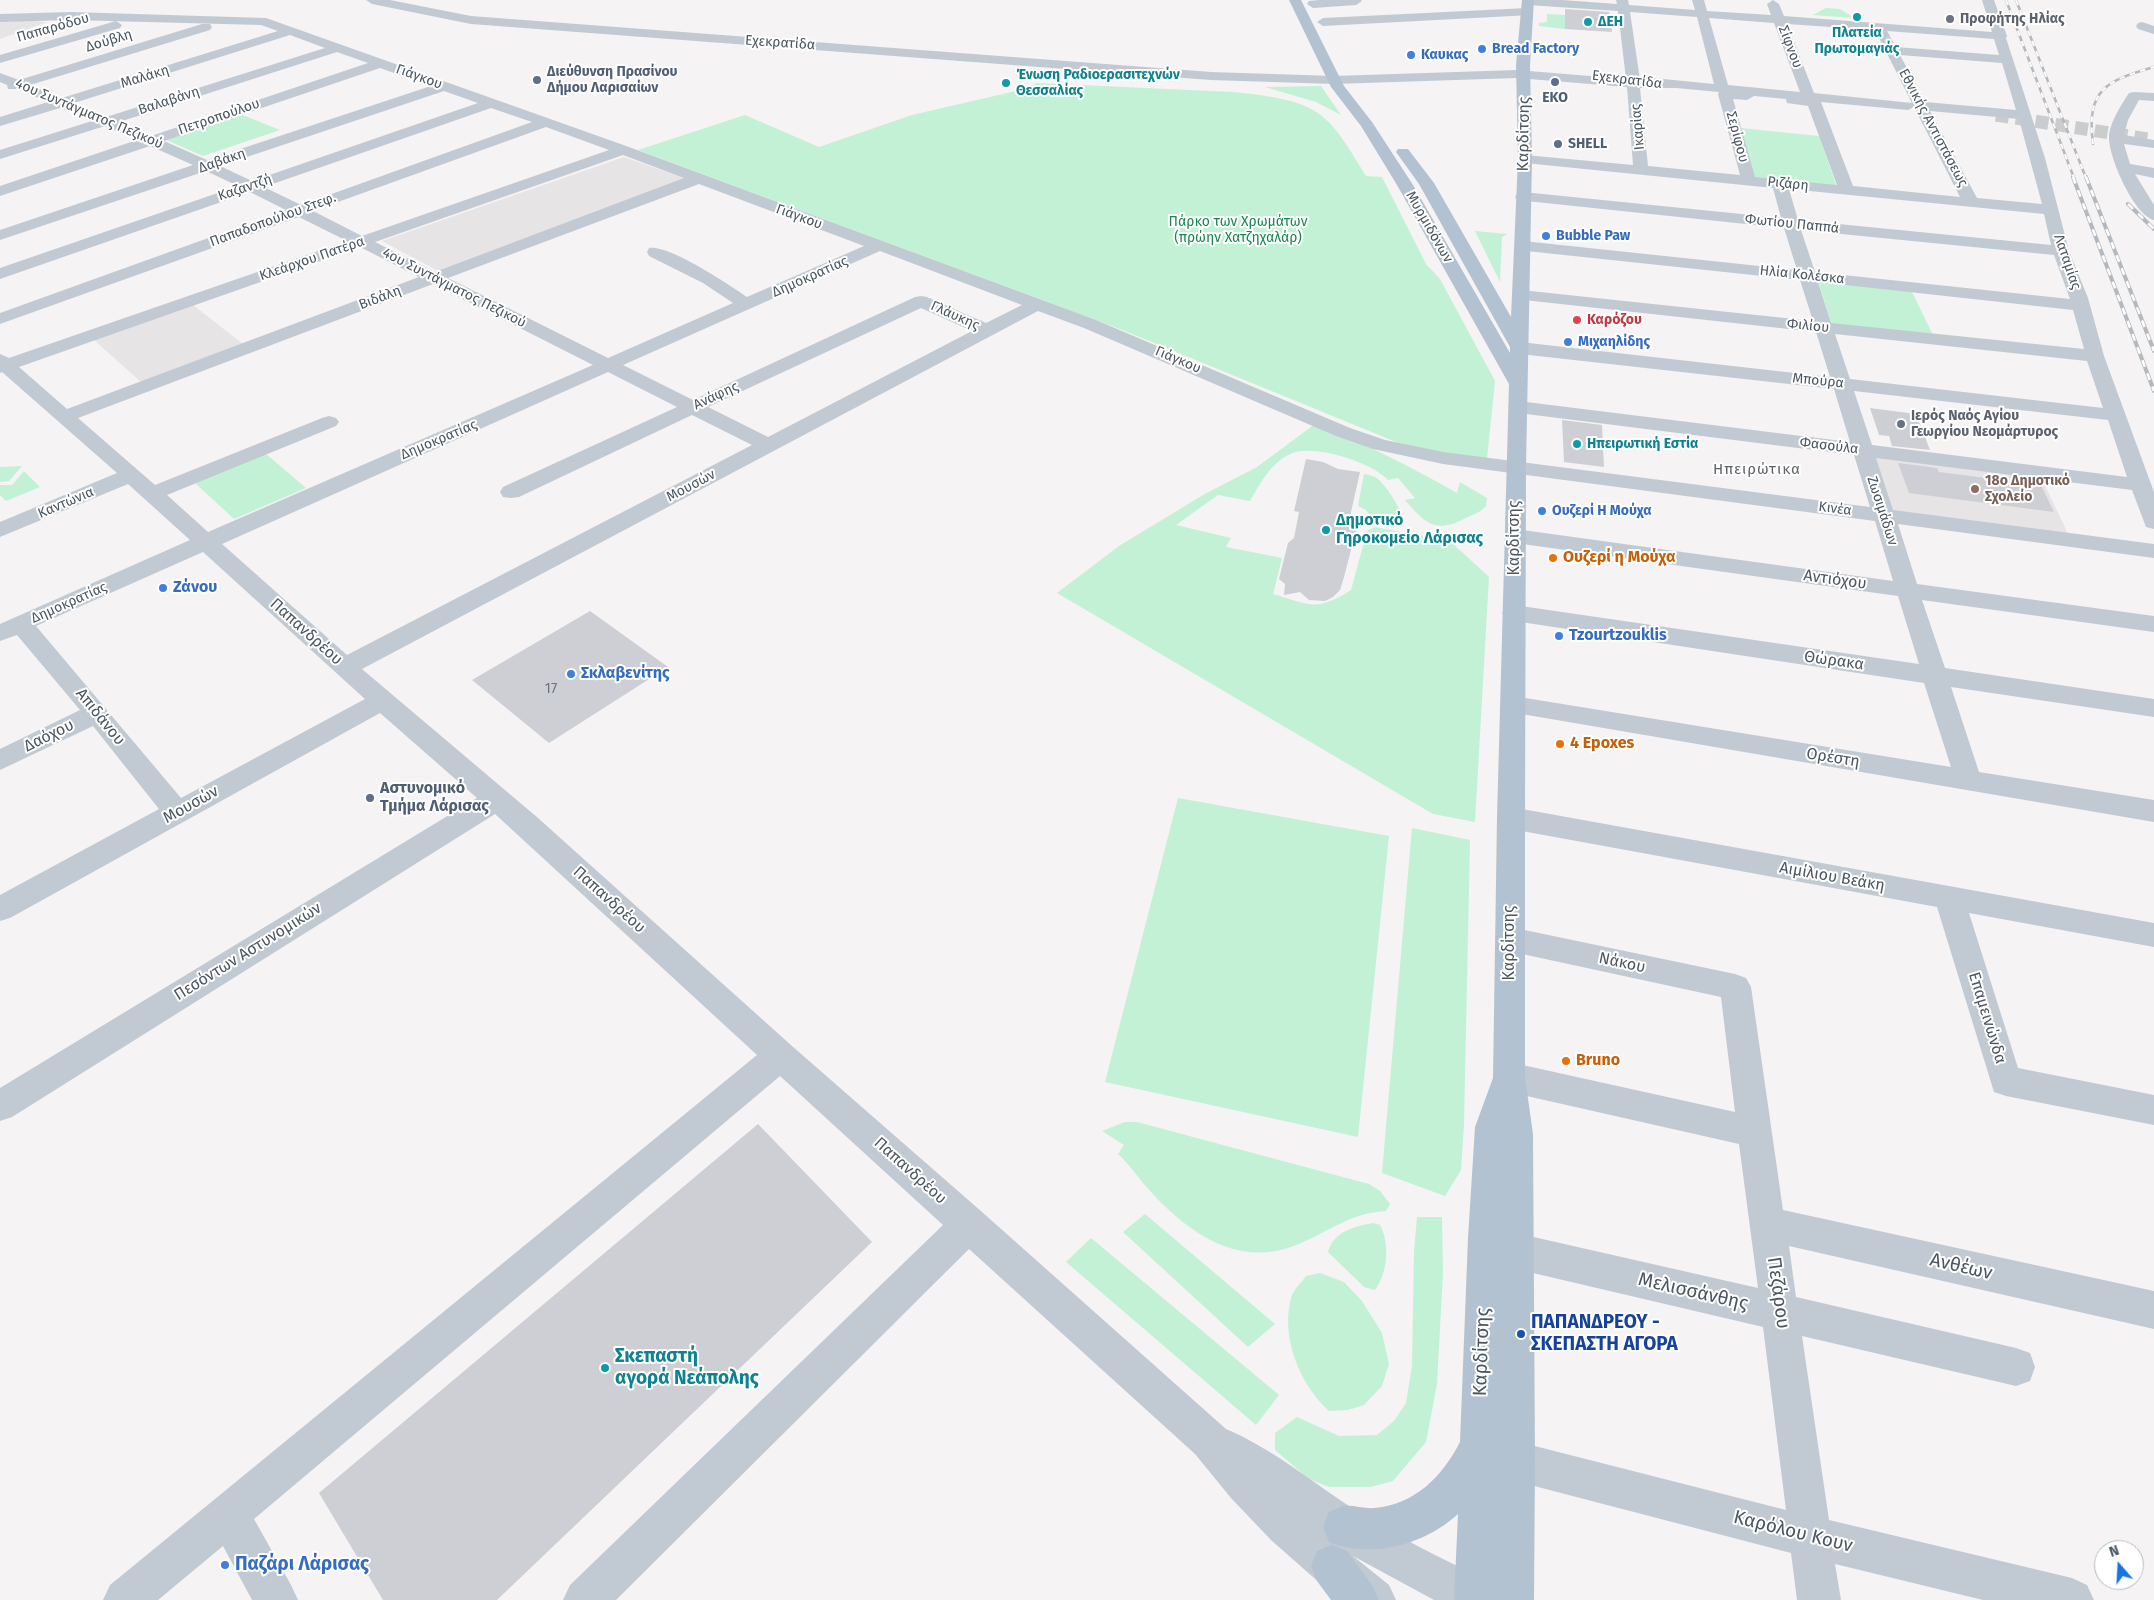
<!DOCTYPE html>
<html>
<head>
<meta charset="utf-8">
<style>
	body { margin:0 }
	#map { position:relative; width:2154px; height:1600px; overflow:hidden; background:#f5f3f3; font-family:"Fira Sans",sans-serif }
	canvas { display:block }
	.north { position:absolute; left:2094px; top:1540px; width:50px; height:50px; box-sizing:border-box; background:#fff; border:1px solid #b7bbc0; border-radius:50%; rotate:341deg; font-size:14px; font-weight:700; line-height:20px; text-align:center; color:#4a5661 }
	.north::after { content:''; display:block; margin:auto; width:18px; height:22px; background:#1a73e8; clip-path:polygon(50% 0,100% 100%,50% 72%,0 100%) }
</style>
</head>
<body>
<div id="map">
<canvas width="2154" height="1600"></canvas>
<div class="north">N</div>
</div>
<script>
const c = document.querySelector('canvas').getContext('2d');
c.lineJoin = 'round';
function fillPath(path, color) { c.fillStyle = color; c.fill(path, 'evenodd'); }
function trace(path, color, width, dash) { c.strokeStyle = color; c.lineWidth = width; c.lineCap = dash ? 'butt' : 'round'; c.setLineDash(dash || []); c.stroke(path); }
function drawText(font, color, halo, rows, align = 'center') {
  c.font = font + ' "Fira Sans",sans-serif'; c.lineWidth = 4; c.setLineDash([]); c.textBaseline = 'middle'; c.strokeStyle = halo; c.fillStyle = color; for (const [text, x, y, turn = 0] of rows) {
    c.save(); c.translate(x, y); c.rotate((+turn || 0) * Math.PI / 180); c.textAlign = isNaN(turn) ? turn : align; if (halo) c.strokeText(text, 0, 0); c.fillText(text, 0, 0); c.restore();
  }
}
fillPath(new Path2D(`
	M 25,20 L 47,22 L 0,39 L 0,21 Z
	M 624,157 L 687,179 L 440,272 L 382,241 Z
	M 193,305 L 243,344 L 141,382 L 94,340 Z
	M 1871,456 L 2041,477 L 2069,536 L 1889,512 Z`), '#e6e4e5');
fillPath(new Path2D(`
	M 1826,8 L 1840,9 L 1854,18 L 1813,15 Z
	M 1547,14 L 1565,15 L 1565,29 L 1539,26 L 1539,23 L 1547,22 Z
	M 1036,83 L 1233,92 C 1260,95 1300,98 1322,116 C 1341,132 1353,156 1366,176 L 1382,177 L 1426,264 L 1440,279 L 1495,381 L 1487,459 L 1434,454 L 1401,444 L 1120,329 L 638,150 L 745,115 L 819,147 L 912,115 L 1029,88 Z
	M 1321,86 L 1341,115 L 1316,102 L 1265,87 Z
	M 240,114 L 280,130 L 203,156 L 164,139 Z
	M 1740,128 L 1819,136 L 1837,187 L 1752,178 Z
	M 1475,231 L 1507,234 L 1502,237 L 1500,282 Z
	M 1818,280 L 1911,290 L 1933,335 L 1832,326 Z
	M 1315,424 C 1365,443 1411,467 1457,493 L 1460,482 L 1487,498 L 1486,506 C 1481,512 1472,515 1466,518 C 1435,534 1426,524 1405,500 L 1415,498 L 1398,478 L 1388,480 C 1372,462 1312,443 1290,454 C 1270,464 1261,482 1250,501 L 1218,495 L 1176,525 L 1231,538 L 1226,547 L 1282,558 L 1273,594 C 1310,605 1316,612 1351,590 L 1367,531 L 1375,527 L 1451,542 L 1489,577 L 1475,822 L 1433,814 L 1057,593 L 1119,546 L 1203,495 L 1257,467 Z
	M 265,453 L 306,488 L 234,519 L 195,483 Z
	M 22,466 L 9,481 L 0,482 L 0,467 Z
	M 24,471 L 40,487 L 6,501 L 0,495 L 0,485 L 12,485 Z
	M 1364,474 C 1370,475 1375,476 1379,480 C 1386,486 1403,511 1402,519 L 1370,515 L 1366,510 L 1358,506 Z
	M 1178,798 L 1389,836 L 1358,1137 L 1105,1082 Z
	M 1412,828 L 1470,840 L 1464,1124 L 1461,1170 L 1445,1196 L 1382,1173 Z
	M 1125,1122 L 1137,1122 L 1369,1184 L 1380,1191 L 1390,1204 L 1386,1211 C 1351,1213 1331,1230 1301,1243 C 1237,1272 1184,1230 1143,1183 C 1135,1173 1128,1163 1118,1154 L 1124,1145 L 1102,1131 Z
	M 1145,1214 L 1275,1324 L 1248,1347 L 1123,1232 Z
	M 1417,1217 L 1442,1217 L 1443,1272 L 1437,1384 L 1426,1442 L 1393,1481 L 1371,1487 L 1329,1487 L 1309,1479 L 1275,1450 L 1275,1433 L 1297,1417 L 1339,1436 L 1377,1435 L 1394,1421 L 1406,1403 L 1412,1366 L 1414,1251 Z
	M 1373,1223 L 1380,1225 C 1390,1244 1388,1272 1375,1290 L 1364,1287 L 1328,1252 C 1334,1231 1353,1227 1373,1223 Z
	M 1091,1238 L 1279,1395 L 1256,1425 L 1066,1262 Z
	M 1320,1273 L 1344,1282 L 1362,1301 L 1382,1333 L 1389,1364 L 1382,1386 L 1364,1405 L 1348,1410 L 1329,1411 C 1300,1385 1279,1335 1292,1295 C 1295,1288 1302,1282 1306,1276 Z`), '#c3f1d5');
fillPath(new Path2D(`
	M 1565,9 L 1609,12 L 1612,32 L 1565,29 Z
	M 1870,408 L 1916,414 L 1930,450 L 1892,446 L 1889,436 L 1879,435 Z
	M 1562,420 L 1602,425 L 1604,467 L 1564,462 Z
	M 1306,459 L 1323,462 L 1338,469 L 1360,472 L 1349,521 L 1358,523 L 1344,577 L 1340,590 L 1333,597 L 1325,601 L 1309,600 L 1300,592 L 1284,595 L 1285,584 L 1279,579 L 1288,543 L 1294,538 L 1299,512 L 1294,511 Z
	M 1898,463 L 1937,468 L 1939,472 L 2041,485 L 2054,512 L 1909,493 Z
	M 590,611 L 668,667 L 549,743 L 472,680 Z
	M 758,1124 L 872,1242 L 497,1600 L 383,1600 L 319,1493 Z`), '#cdcfd5');
trace(new Path2D(`
	M 1996,115 L 2154,140`), '#caccce', 13, [13, 7]);
fillPath(new Path2D(`
	M 366,0 L 390,0 L 471,16 L 1211,72 L 1334,76 L 1517,70 L 1626,79 L 1618,11 L 1528,5 L 1524,4 L 1523,0 L 1562,0 L 1617,4 L 1616,0 L 1628,0 L 1629,5 L 1695,10 L 1692,0 L 1704,0 L 1707,11 L 1771,15 L 1767,4 L 1773,0 L 1779,4 L 1784,16 L 1992,32 L 1982,0 L 1994,0 L 2007,36 L 2006,38 L 2045,158 L 2069,251 L 2088,298 L 2104,356 L 2154,492 L 2154,529 L 2146,527 L 2132,490 L 1876,458 L 1893,510 L 2154,544 L 2154,558 L 1898,524 L 1917,584 L 2154,616 L 2154,632 L 1922,600 L 1945,668 L 2154,699 L 2154,717 L 1951,687 L 1979,772 L 2154,800 L 2154,822 L 1504,711 L 1500,705 L 1504,699 L 1513,696 L 1951,767 L 1924,683 L 1514,621 L 1506,619 L 1502,613 L 1506,607 L 1514,605 L 1919,664 L 1898,596 L 1515,543 L 1507,541 L 1504,536 L 1507,531 L 1515,529 L 1893,581 L 1875,521 L 1443,464 L 1373,449 L 1336,436 L 1084,328 L 1038,311 L 362,669 L 538,818 L 792,1046 L 982,1212 L 1226,1429 C 1269,1447 1307,1478 1346,1504 C 1394,1535 1445,1561 1497,1585 L 1504,1600 L 1434,1600 L 1353,1556 L 1389,1585 L 1396,1600 L 1339,1600 L 1271,1540 L 1231,1498 L 1195,1454 L 969,1249 L 616,1600 L 563,1600 L 570,1585 L 943,1225 L 780,1076 L 254,1519 L 291,1585 L 298,1600 L 252,1600 L 223,1546 L 158,1600 L 103,1600 L 110,1585 L 757,1055 L 495,814 L 12,1117 L 0,1121 L 0,1088 L 477,798 L 380,713 L 10,918 L 0,921 L 0,895 L 159,809 L 93,726 L 0,770 L 0,749 L 80,710 L 17,635 L 0,641 L 0,624 L 190,540 L 128,484 L 0,537 L 0,522 L 117,473 L 2,372 L 0,373 L 0,354 L 9,358 L 347,241 L 299,217 L 0,324 L 0,313 L 286,210 L 250,192 L 0,279 L 0,268 L 238,186 L 206,171 L 0,240 L 0,230 L 193,165 L 150,146 L 0,196 L 0,186 L 137,140 L 105,126 L 0,159 L 0,150 L 92,121 L 60,108 L 0,126 L 0,117 L 48,102 L 17,89 L 8,89 L 7,85 L 0,82 L 0,73 L 19,80 L 202,24 L 210,24 L 212,27 L 210,30 L 30,85 L 62,98 L 278,31 L 261,25 L 71,20 L 0,22 L 0,14 L 71,12 L 266,18 L 629,147 L 1096,320 L 1350,428 L 1385,440 L 1443,452 L 1870,507 L 1854,455 L 1518,413 L 1511,411 L 1508,407 L 1511,403 L 1518,401 L 1850,442 L 1834,389 L 1520,354 L 1513,352 L 1511,348 L 1513,344 L 1520,342 L 1830,377 L 1816,332 L 1515,299 L 1512,295 L 1515,291 L 1521,290 L 1813,321 L 1800,280 L 1517,250 L 1515,246 L 1517,242 L 1523,241 L 1797,270 L 1784,228 L 1517,200 L 1515,197 L 1517,194 L 1523,192 L 1781,218 L 1773,188 L 1525,163 L 1520,162 L 1518,159 L 1520,156 L 1525,155 L 1633,165 L 1627,87 L 1517,78 L 1334,84 L 1211,80 L 471,24 L 372,4 ZM 1630,12 L 1697,17 L 1714,84 L 1653,78 L 1640,80 ZM 1709,18 L 1774,23 L 1800,92 L 1728,85 ZM 1787,24 L 1875,30 L 1912,103 L 1814,93 ZM 1887,31 L 1994,39 L 1999,55 L 1896,47 ZM 290,35 L 325,48 L 106,117 L 74,103 ZM 337,52 L 368,63 L 151,136 L 119,122 ZM 1900,55 L 2002,63 L 2016,110 L 1925,102 ZM 380,68 L 431,86 L 207,160 L 164,141 ZM 1640,88 L 1676,88 L 1719,92 L 1718,94 L 1740,175 L 1648,166 ZM 444,91 L 478,103 L 252,181 L 220,166 ZM 1754,96 L 1786,99 L 1787,103 L 1808,106 L 1837,185 L 1755,177 L 1733,99 L 1747,100 ZM 1821,102 L 1908,110 L 1914,107 L 1960,197 L 1853,186 ZM 491,108 L 532,122 L 301,205 L 264,187 ZM 1930,111 L 2019,119 L 2042,204 L 1977,198 ZM 546,127 L 609,150 L 362,236 L 313,211 ZM 623,155 L 684,178 L 435,272 L 375,242 ZM 699,184 L 864,246 L 747,297 C 730,285 668,244 649,248 L 647,252 L 649,256 L 703,283 L 733,303 L 608,358 L 448,278 ZM 1789,189 L 2044,214 L 2051,245 L 1798,220 ZM 1801,230 L 2054,255 L 2070,299 L 1815,272 ZM 360,247 L 419,277 L 67,409 L 19,367 ZM 880,251 L 1022,305 L 986,323 L 927,297 L 921,296 L 915,297 L 693,400 L 623,365 ZM 1818,282 L 2073,310 L 2084,349 L 1831,323 ZM 433,284 L 593,365 L 208,532 L 167,495 L 336,426 L 339,422 L 336,418 L 329,416 L 322,418 L 155,485 L 78,418 ZM 921,308 L 972,331 L 768,437 L 708,407 ZM 1835,334 L 2087,361 L 2103,408 L 1850,379 ZM 608,372 L 677,407 L 503,487 L 500,492 L 503,497 L 511,498 L 519,497 L 692,415 L 752,445 L 347,655 L 222,544 ZM 1854,391 L 2108,420 L 2127,477 L 1872,445 ZM 203,552 L 365,699 L 181,798 L 36,626 Z
	M 1319,0 L 1361,0 L 1362,1 L 1356,5 L 1313,8 L 1307,4 L 1309,1 Z
	M 1527,8 L 1533,12 L 1531,15 L 1323,26 L 1317,22 L 1323,18 Z
	M 116,21 L 122,25 L 120,28 L 0,63 L 0,55 Z
	M 2142,22 L 2154,26 L 2154,34 L 2138,29 L 2136,26 L 2138,23 Z
	M 2134,92 L 2154,93 L 2154,101 L 2139,100 L 2128,120 L 2124,135 L 2154,140 L 2154,148 L 2124,144 L 2130,164 L 2154,168 L 2154,178 L 2135,174 L 2154,205 L 2154,220 C 2134,215 2109,158 2109,138 C 2109,124 2121,105 2129,93 Z
	M 1511,807 L 2154,923 L 2154,947 L 1969,913 L 2018,1068 L 2154,1095 L 2154,1125 L 2006,1096 L 1994,1092 L 1937,907 L 1511,829 L 1501,826 L 1497,818 L 1501,810 Z
	M 1510,927 L 1735,974 L 1746,978 L 1751,987 L 1783,1210 L 2154,1291 L 2154,1329 L 1789,1246 L 1796,1297 L 2016,1348 L 2030,1353 L 2035,1367 L 2030,1381 L 2016,1386 L 1802,1336 L 1829,1520 L 2072,1578 L 2087,1585 L 2094,1600 L 1983,1600 L 1835,1564 L 1841,1600 L 1797,1600 L 1791,1553 L 1515,1481 L 1501,1475 L 1495,1461 L 1501,1447 L 1515,1441 L 1786,1510 L 1763,1327 L 1516,1269 L 1503,1264 L 1498,1251 L 1503,1238 L 1516,1233 L 1758,1288 L 1739,1144 L 1509,1092 L 1497,1088 L 1493,1077 L 1497,1066 L 1509,1062 L 1735,1112 L 1721,997 L 1499,949 L 1495,940 L 1499,931 Z`), '#c1cad2');
fillPath(new Path2D(`
	M 1289,0 L 1301,0 L 1344,86 L 1372,122 L 1413,185 L 1510,353 L 1510,347 L 1419,184 L 1396,152 L 1398,149 L 1408,149 L 1434,183 L 1511,317 L 1518,159 L 1516,65 L 1522,0 L 1534,0 L 1530,65 L 1532,159 L 1526,467 L 1525,818 L 1525,1077 L 1533,1134 L 1535,1461 L 1534,1600 L 1454,1600 L 1458,1514 C 1424,1545 1372,1559 1329,1542 L 1323,1527 L 1329,1512 C 1334,1510 1339,1507 1344,1506 C 1353,1505 1365,1509 1375,1508 C 1415,1504 1442,1477 1460,1442 L 1468,1238 L 1475,1127 L 1493,1078 L 1497,818 L 1509,384 L 1397,185 L 1361,126 L 1331,87 Z
	M 1332,1545 L 1347,1551 L 1372,1585 L 1379,1600 L 1331,1600 L 1317,1581 L 1311,1566 L 1317,1551 Z`), '#b3c2d1');
const railFar1 = new Path2D(`
	M 2006,0 L 2074,178
	M 2016,0 L 2086,178
	M 2093,144 C 2086,89 2106,81 2154,67`);
const rail = new Path2D(`
	M 2073,177 L 2154,391
	M 2086,177 L 2154,351
	M 2128,204 L 2154,229`);
trace(railFar1, '#b5b8bd', 2.5);
trace(rail, '#b5b8bd', 4);
trace(railFar1, '#fff', 2, [5.5]);
trace(rail, '#fff', 2.5, [7]);
for (const [x, y, r, color] of [
	[1857,17,5,"#0f9aa8"],
	[1950,19,5,"#6b7280"],
	[1588,22,5,"#0f9aa8"],
	[1482,49,5,"#3f7fe0"],
	[1411,55,5,"#3f7fe0"],
	[537,80,5,"#5c6f8a"],
	[1555,82,5,"#5c6f8a"],
	[1006,83,5,"#0f9aa8"],
	[1558,144,5,"#5c6f8a"],
	[1546,236,5,"#3f7fe0"],
	[1577,320,5,"#e0444e"],
	[1568,342,5,"#3f7fe0"],
	[1901,424,5,"#6b7280"],
	[1577,444,5,"#0f9aa8"],
	[1975,489,5,"#8d6e63"],
	[1542,511,5,"#3f7fe0"],
	[1326,530,5,"#0f9aa8"],
	[1553,558,5,"#e8710a"],
	[163,588,5,"#3f7fe0"],
	[1559,636,5,"#3f7fe0"],
	[571,674,5,"#3f7fe0"],
	[1560,744,5,"#e8710a"],
	[370,798,5,"#5c6f8a"],
	[1566,1061,5,"#e8710a"],
	[1521,1334,5,"#1a4fb4"],
	[605,1368,5,"#0f9aa8"],
	[225,1565,5,"#3f7fe0"]
]) { const dot = new Path2D(); dot.arc(x, y, r, 0, 2 * Math.PI); c.fillStyle = color; c.fill(dot); trace(dot, '#fff', 2); }
drawText('bold 14px', '#5b616d', '#fff', [
	["Προφήτης Ηλίας",1960,19],
	["Ιερός Ναός Αγίου",1911,416],
	["Γεωργίου Νεομάρτυρος",1911,432]
], 'left');
drawText('bold 14px', '#0d838f', '#fff', [
	["ΔΕΗ",1598,22],
	["Πλατεία",1857,33,"center"],
	["Πρωτομαγιάς",1857,49,"center"],
	["Ένωση Ραδιοερασιτεχνών",1016,75],
	["Θεσσαλίας",1016,91],
	["Ηπειρωτική Εστία",1587,444]
], 'left');
drawText('14px', '#4a5661', '#fff', [
	["Παπαρόδου",53,28,-16],
	["Δούβλη",109,41,-17],
	["Εχεκρατίδα",780,43,4],
	["Σίφνου",1790,47,69],
	["Μαλάκη",145,77,-17],
	["Γιάγκου",419,77,20],
	["Εχεκρατίδα",1627,80,7],
	["Βαλαβάνη",169,101,-18],
	["4ου Συντάγματος Πεζικού",89,114,23],
	["Πετροπούλου",219,117,-19],
	["Ικαρίας",1638,127,-95],
	["Εθνικής Αντιστάσεως",1933,128,62],
	["Σερίφου",1737,137,75],
	["Δαβάκη",222,161,-19],
	["Ριζάρη",1788,184,6],
	["Καζαντζή",245,188,-19],
	["Γιάγκου",799,217,20],
	["Παπαδοπούλου Στεφ.",273,220,-20],
	["Φωτίου Παππά",1792,224,6],
	["Μυρμιδόνων",1429,227,60],
	["Κλεάρχου Πατέρα",312,259,-19],
	["Λαταμίας",2067,262,71],
	["Ηλία Κολέσκα",1802,275,6],
	["Δημοκρατίας",810,277,-24],
	["4ου Συντάγματος Πεζικού",454,288,27],
	["Βιδάλη",380,298,-21],
	["Γλάυκης",955,316,24],
	["Φιλίου",1808,326,6],
	["Γιάγκου",1178,360,23],
	["Μπούρα",1818,381,6],
	["Ανάφης",716,396,-25],
	["Δημοκρατίας",439,440,-23],
	["Φασούλα",1829,446,7],
	["Μουσών",691,486,-28],
	["Καντώνια",66,503,-23],
	["Κινέα",1835,509,7],
	["Ζωσιμάδων",1882,511,72],
	["Δημοκρατίας",69,603,-24]
]);
drawText('bold 14px', '#366cbe', '#fff', [
	["Bread Factory",1492,49],
	["Καυκας",1421,55],
	["Bubble Paw",1556,236],
	["Μιχαηλίδης",1578,342],
	["Ουζερί Η Μούχα",1552,511]
], 'left');
drawText('bold 14px', '#4e5e75', '#fff', [
	["Διεύθυνση Πρασίνου",547,72],
	["Δήμου Λαρισαίων",547,88],
	["EKO",1555,98,"center"],
	["SHELL",1568,144]
], 'left');
drawText('14px', '#17864f', '#fff', [
	["Πάρκο των Χρωμάτων",1238,222],
	["(πρώην Χατζηχαλάρ)",1238,238]
]);
drawText('bold 14px', '#be3a42', '#fff', [
	["Καρόζου",1587,320]
], 'left');
drawText('bold 14px', '#785e54', '#fff', [
	["18ο Δημοτικό",1985,481],
	["Σχολείο",1985,497]
], 'left');
drawText('14px', '#6b747e', null, [
	["17",551,689]
]);
c.letterSpacing = '1px';
drawText('15px', '#5f6368', '#fff', [
	["Ηπειρώτικα",1757,470]
]);
c.letterSpacing = '0px';
drawText('16px', '#4a5661', '#fff', [
	["Καρδίτσης",1524,134,-89],
	["Καρδίτσης",1515,538,-90],
	["Αντιόχου",1835,580,8],
	["Παπανδρέου",306,632,42],
	["Θώρακα",1834,661,8],
	["Απιδάνου",100,717,51],
	["Δαόχου",49,736,-26],
	["Ορέστη",1833,758,9],
	["Μουσών",191,805,-29],
	["Αιμίλιου Βεάκη",1832,877,10],
	["Παπανδρέου",609,900,42],
	["Καρδίτσης",1510,943,-90],
	["Πεσόντων Αστυνομικών",248,952,-32],
	["Νάκου",1622,963,12],
	["Επαμεινώνδα",1987,1018,73],
	["Παπανδρέου",910,1171,42]
]);
drawText('bold 16px', '#0d838f', '#fff', [
	["Δημοτικό",1336,521],
	["Γηροκομείο Λάρισας",1336,539]
], 'left');
drawText('bold 16px', '#c56008', '#fff', [
	["Ουζερί η Μούχα",1563,558],
	["4 Epoxes",1570,744],
	["Bruno",1576,1061]
], 'left');
drawText('bold 16px', '#366cbe', '#fff', [
	["Ζάνου",173,588],
	["Tzourtzouklis",1569,636],
	["Σκλαβενίτης",581,674]
], 'left');
drawText('bold 16px', '#4e5e75', '#fff', [
	["Αστυνομικό",380,789],
	["Τμήμα Λάρισας",380,807]
], 'left');
drawText('19px', '#4a5661', '#fff', [
	["Ανθέων",1961,1267,13],
	["Μελισσάνθης",1693,1292,13],
	["Πεζάρου",1778,1293,82],
	["Καρδίτσης",1482,1352,-88],
	["Καρόλου Κουν",1793,1532,14]
]);
drawText('bold 19px', '#164399', '#fff', [
	["ΠΑΠΑΝΔΡΕΟΥ -",1531,1323],
	["ΣΚΕΠΑΣΤΗ ΑΓΟΡΑ",1531,1345]
], 'left');
drawText('bold 19px', '#0d838f', '#fff', [
	["Σκεπαστή",615,1357],
	["αγορά Νεάπολης",615,1379]
], 'left');
drawText('bold 19px', '#366cbe', '#fff', [
	["Παζάρι Λάρισας",235,1565]
], 'left');
</script>
</body>
</html>
